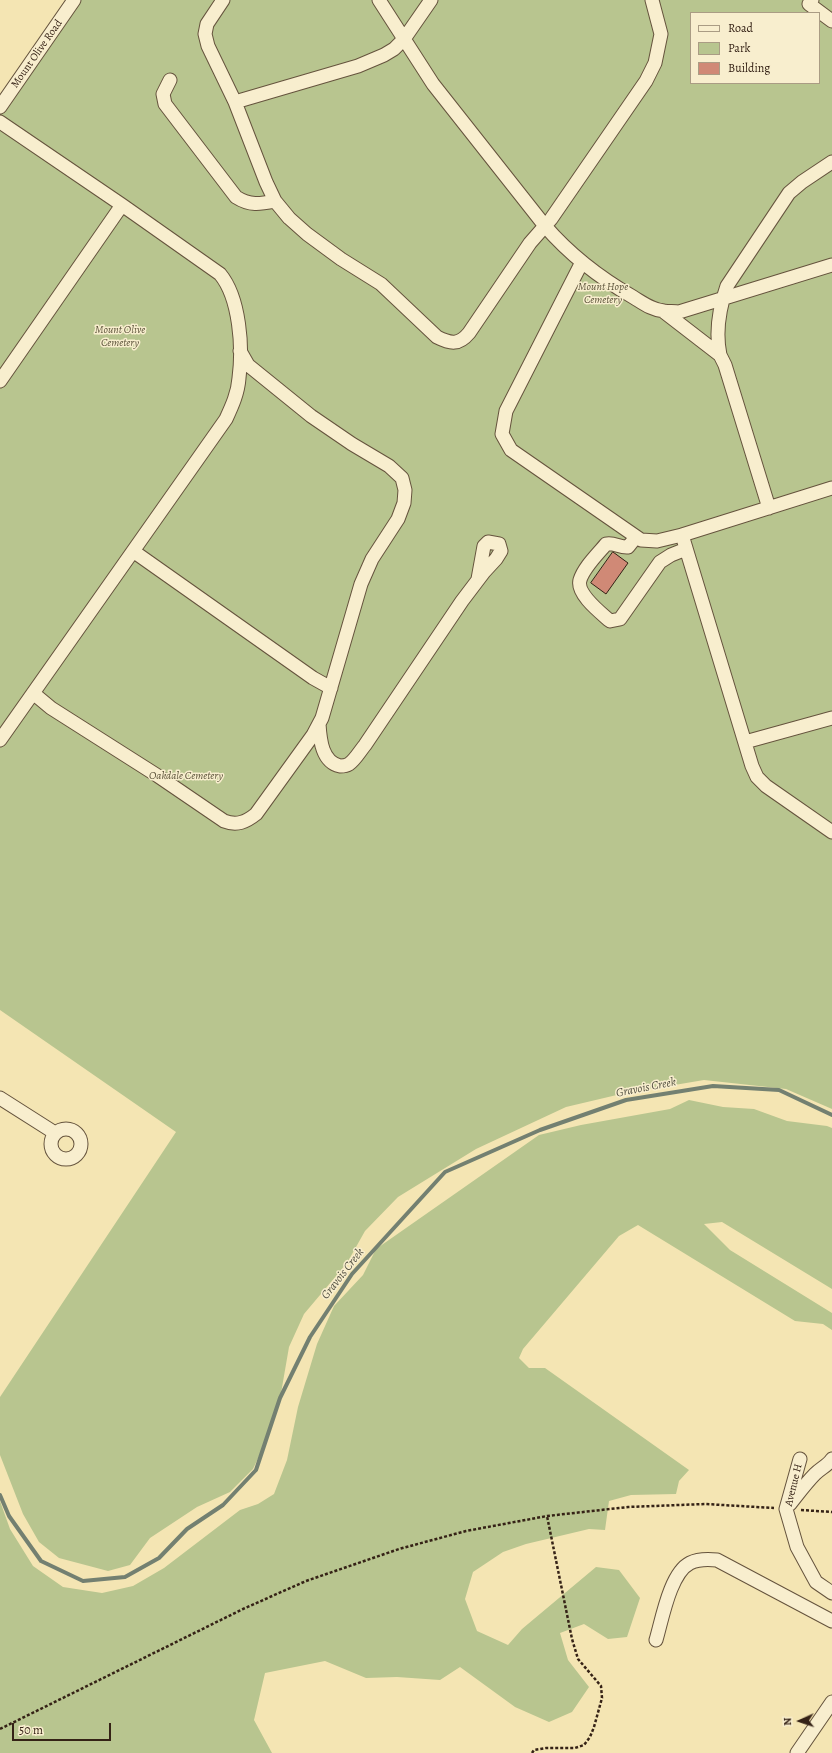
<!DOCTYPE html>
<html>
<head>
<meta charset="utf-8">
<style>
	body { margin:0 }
	#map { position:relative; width:832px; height:1753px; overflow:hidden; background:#f4e5b3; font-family:Alegreya,serif }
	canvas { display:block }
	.legend { position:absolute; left:690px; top:12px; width:130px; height:72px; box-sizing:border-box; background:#f8eece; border:1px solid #aa9c84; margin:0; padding:5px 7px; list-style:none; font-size:12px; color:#352216 }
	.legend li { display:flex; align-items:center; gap:8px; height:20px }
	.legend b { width:20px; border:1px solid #aa9c84 }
	.north { position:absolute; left:780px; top:1701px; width:40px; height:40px; -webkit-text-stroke:3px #f8eece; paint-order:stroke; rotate:267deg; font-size:11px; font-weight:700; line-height:16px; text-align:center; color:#352216 }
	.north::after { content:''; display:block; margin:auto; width:14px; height:18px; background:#352216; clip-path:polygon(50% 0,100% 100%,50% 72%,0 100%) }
	.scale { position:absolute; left:12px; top:1723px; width:99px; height:18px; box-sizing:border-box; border:2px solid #352216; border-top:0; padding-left:5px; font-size:12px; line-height:14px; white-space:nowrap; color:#352216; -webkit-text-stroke:3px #f8eece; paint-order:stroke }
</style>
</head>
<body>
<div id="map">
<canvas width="832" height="1753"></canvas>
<ul class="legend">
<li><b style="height:5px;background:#f8eece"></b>Road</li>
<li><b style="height:11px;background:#b8c58f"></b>Park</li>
<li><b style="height:11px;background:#d08976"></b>Building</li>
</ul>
<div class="north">N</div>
<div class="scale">50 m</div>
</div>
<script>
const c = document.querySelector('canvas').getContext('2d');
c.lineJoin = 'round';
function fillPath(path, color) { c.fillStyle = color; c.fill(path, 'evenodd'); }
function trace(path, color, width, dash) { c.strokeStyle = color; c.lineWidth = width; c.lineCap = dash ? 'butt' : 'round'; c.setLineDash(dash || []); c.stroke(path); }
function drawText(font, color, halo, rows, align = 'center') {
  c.font = font + ' Alegreya,serif'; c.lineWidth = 3; c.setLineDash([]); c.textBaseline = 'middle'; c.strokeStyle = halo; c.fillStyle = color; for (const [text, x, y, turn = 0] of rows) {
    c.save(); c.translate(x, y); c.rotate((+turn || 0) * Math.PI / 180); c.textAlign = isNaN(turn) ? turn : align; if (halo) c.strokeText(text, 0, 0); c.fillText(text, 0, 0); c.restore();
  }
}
fillPath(new Path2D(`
	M 79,0 L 832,0 L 832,1109 L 786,1089 L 704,1080 L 621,1094 L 566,1107 L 476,1149 L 398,1197 L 365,1231 L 347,1263 L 304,1314 L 289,1347 L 280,1399 L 268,1437 L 253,1469 L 230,1492 L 197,1507 L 150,1538 L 130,1565 L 108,1571 L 59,1558 L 39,1542 L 23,1514 L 0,1455 L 0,1397 L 176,1132 L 0,1010 L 0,115 ZM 691,13 L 819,13 L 819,83 L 691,83 Z
	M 689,1100 L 723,1107 L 754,1109 L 787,1121 L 827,1126 L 832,1128 L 832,1289 L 722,1222 L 704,1224 L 730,1250 L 832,1313 L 832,1330 L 823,1324 L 795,1321 L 638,1225 L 619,1236 L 523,1349 L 519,1358 L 529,1368 L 545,1368 L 689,1470 L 679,1481 L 676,1494 L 631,1495 L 609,1501 L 605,1530 L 589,1529 L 526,1544 L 503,1552 L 473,1572 L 465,1599 L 477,1631 L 508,1645 L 522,1629 L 596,1567 L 619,1570 L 640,1598 L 627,1637 L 608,1639 L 584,1624 L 560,1633 L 568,1660 L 589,1687 L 572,1712 L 549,1722 L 515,1707 L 460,1667 L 440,1680 L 397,1677 L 366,1678 L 325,1661 L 265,1673 L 254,1720 L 272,1753 L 0,1753 L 0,1501 L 10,1529 L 33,1566 L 63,1587 L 102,1593 L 133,1586 L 164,1568 L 240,1510 L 258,1504 L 274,1494 L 287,1460 L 298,1407 L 317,1344 L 334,1306 L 363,1275 L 376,1249 L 539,1135 L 581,1125 L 670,1109 Z`), '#b8c58f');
trace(new Path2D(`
	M 0,1495 L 9,1516 L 41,1561 L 83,1581 L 125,1577 L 159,1558 L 187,1529 L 223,1505 L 256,1470 L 280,1398 L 310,1337 L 352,1274 L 445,1172 L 540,1130 L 626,1100 L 713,1086 L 779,1090 L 832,1115`), '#738071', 4);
const building = new Path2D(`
	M 613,552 L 628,563 L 606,594 L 591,583 Z`);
fillPath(building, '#d08976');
trace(building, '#352216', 1);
const minor = new Path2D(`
	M 223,0 L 207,24 L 205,34 L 208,46 L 235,102 L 266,182 L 275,201 L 289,218 L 307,234 L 341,259 L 381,284 L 437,337 C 451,344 459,345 469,333 L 530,243 L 551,219 L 646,81 L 655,63 L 661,34 L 652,0
	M 379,0 L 433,84 L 545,226 C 570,255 600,278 633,297 C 643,303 652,310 664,311 C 669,312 674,311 679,312 L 832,265
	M 812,0 L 809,4 L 832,21
	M 170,80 L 163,94 L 165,104 L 236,197 C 250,206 260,204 275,201
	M 235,102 L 358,66 L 384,55 L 394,49 L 404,39 L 431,0
	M 0,107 L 74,0
	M 0,122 L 122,205 L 220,274 C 240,298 243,348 239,378 C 238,393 232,406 226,419 L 0,740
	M 582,262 L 506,411 L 502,434 L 511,450 L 641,540 L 657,541 L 682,535
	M 663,311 L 720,355 L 725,365 L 769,508
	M 720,355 C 715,331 719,309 727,286 L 789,193 L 802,182 L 832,162
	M 0,381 L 122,205
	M 832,488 L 682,535 L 752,766 L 757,777 L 766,786 L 832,832
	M 636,537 L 628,547 C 620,548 614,542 606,544 C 598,554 584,567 580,580 C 576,594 601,613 610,621 L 620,619 L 660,562 L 671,555 L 686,549
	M 133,551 L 313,678 L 331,688
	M 33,693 L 51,708 L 158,776 L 224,821 C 237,826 246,822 256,814 L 313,735 L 322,718 L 361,584 L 372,559 L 398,519 L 404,503 L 405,490 L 402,478 L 389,466 L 352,444 L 311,416 L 248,365 L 240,351
	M 319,724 C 320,740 322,762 340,766 C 344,766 346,766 349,764 C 355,760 360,751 365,745 L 462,601 L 484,572 L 496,559 L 501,551 L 499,544 L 488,542 L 484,546 L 478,579
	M 745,742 L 832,718
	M 0,1098 L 55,1133
	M51 1144a15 15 0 1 1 30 0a15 15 0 1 1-30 0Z
	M 800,1459 L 786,1509 L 797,1547 L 816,1582 L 832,1593
	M 790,1504 C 798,1494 806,1483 815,1474 C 821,1468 827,1466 832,1459
	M 656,1640 C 662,1620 670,1573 690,1563 C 698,1559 708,1559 717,1560 L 832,1621
	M 797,1753 L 832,1702`);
trace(minor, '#65533d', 15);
trace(new Path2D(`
	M 801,1510 L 832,1512
	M 0,1729 L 243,1609 L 306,1581 L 399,1549 L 466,1531 L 547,1516 L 628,1507 L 705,1504 L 774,1508
	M 532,1753 L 534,1750 L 546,1748 L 575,1748 L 584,1745 L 590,1737 L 594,1727 L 602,1698 L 601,1686 L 578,1659 L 572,1639 L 547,1516`), '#352216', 2.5, [3, 2]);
trace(minor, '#f8eece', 13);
drawText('11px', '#352216', '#f8eece', [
	["Mount Olive Road",37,54,-55],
	["Avenue H",794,1485,-76]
]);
drawText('italic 11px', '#5c533a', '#f8eece', [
	["Mount Hope",603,287],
	["Cemetery",603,300],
	["Mount Olive",120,330],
	["Cemetery",120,343],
	["Oakdale Cemetery",186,776]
]);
drawText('italic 12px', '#545143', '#f8eece', [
	["Gravois Creek",646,1088,-11],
	["Gravois Creek",343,1274,-52]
]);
</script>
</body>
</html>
